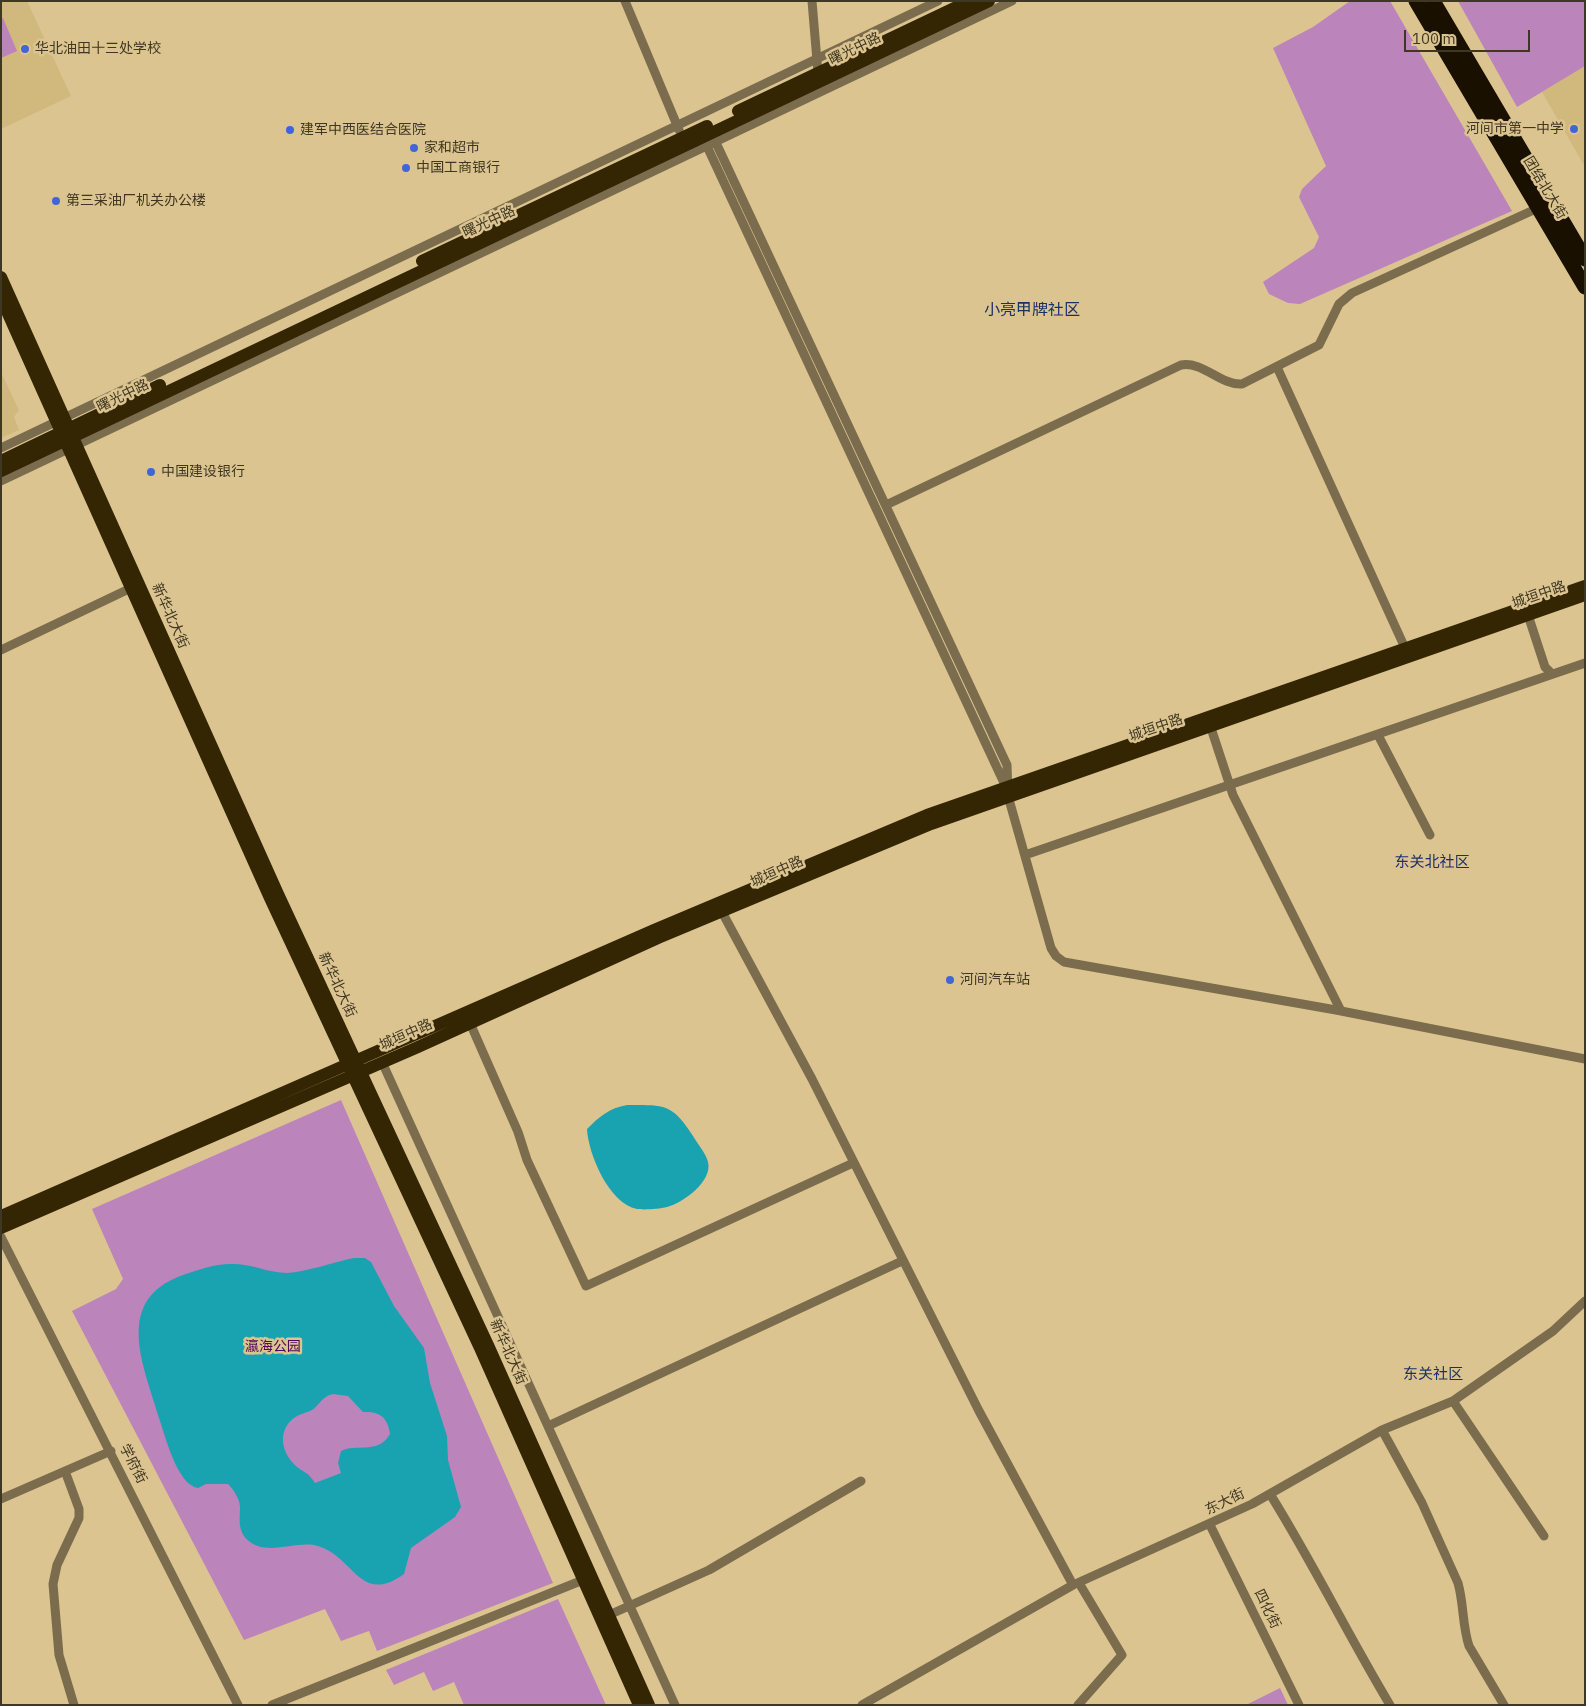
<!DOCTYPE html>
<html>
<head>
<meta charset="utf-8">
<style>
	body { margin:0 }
	#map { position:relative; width:1586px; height:1706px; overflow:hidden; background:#dbc490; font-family:"IBM Plex Sans",sans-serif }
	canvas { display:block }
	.frame { position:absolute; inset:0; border:2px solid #403722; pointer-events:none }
	.scale { position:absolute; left:1404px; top:30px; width:126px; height:22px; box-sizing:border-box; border:2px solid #403722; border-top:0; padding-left:6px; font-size:15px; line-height:18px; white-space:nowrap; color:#403722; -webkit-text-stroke:4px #dbc490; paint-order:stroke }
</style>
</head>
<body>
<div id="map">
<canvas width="1586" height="1706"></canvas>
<div class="frame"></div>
<div class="scale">100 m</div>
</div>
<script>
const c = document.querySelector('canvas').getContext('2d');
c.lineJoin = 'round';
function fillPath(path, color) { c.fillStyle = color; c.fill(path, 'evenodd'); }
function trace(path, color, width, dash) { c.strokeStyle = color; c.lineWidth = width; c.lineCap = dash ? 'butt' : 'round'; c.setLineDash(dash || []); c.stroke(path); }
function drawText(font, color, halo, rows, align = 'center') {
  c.font = font + ' "IBM Plex Sans","Noto Sans SC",sans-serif'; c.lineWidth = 5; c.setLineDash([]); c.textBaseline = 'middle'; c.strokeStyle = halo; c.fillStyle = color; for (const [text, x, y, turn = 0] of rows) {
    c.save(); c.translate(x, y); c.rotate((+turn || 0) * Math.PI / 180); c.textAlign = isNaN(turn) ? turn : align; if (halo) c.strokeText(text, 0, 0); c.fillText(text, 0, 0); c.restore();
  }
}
fillPath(new Path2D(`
	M 1,1 L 27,1 L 71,96 L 1,129 Z
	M 1585,66 L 1585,167 L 1542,92 Z
	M 1,372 L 19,410 L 14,417 L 19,430 L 1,438 Z`), '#d1b87d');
fillPath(new Path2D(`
	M 1350,1 L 1390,1 L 1512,211 L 1300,304 L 1288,303 L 1269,294 L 1263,282 L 1314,248 L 1319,237 L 1299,197 L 1302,189 L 1326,166 L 1273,48 L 1313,27 Z
	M 1458,1 L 1585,1 L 1585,66 L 1517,107 Z
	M 3,18 L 17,51 L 1,58 L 1,19 Z
	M 341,1100 L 553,1583 L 377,1651 L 369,1631 L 341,1641 L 325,1609 L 244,1640 L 72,1311 L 116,1289 L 123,1279 L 92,1209 Z
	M 558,1599 L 606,1705 L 464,1705 L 454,1682 L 433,1691 L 424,1672 L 394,1685 L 386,1670 Z
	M 1280,1688 L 1288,1705 L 1246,1705 Z`), '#bb84bb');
fillPath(new Path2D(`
	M 627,1105 C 664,1105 672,1103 693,1136 C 698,1145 706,1153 708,1162 C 713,1181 683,1203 667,1207 C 659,1209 644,1210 637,1209 C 609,1204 588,1153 587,1129 C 599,1117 609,1108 627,1105 Z
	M 354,1258 L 365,1258 L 371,1262 L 394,1306 L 424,1348 L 430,1383 L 447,1436 L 448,1460 L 461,1507 L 455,1517 L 411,1548 L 404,1574 C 358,1607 354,1553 314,1545 C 294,1542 267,1555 250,1542 C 237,1532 240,1520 240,1507 C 240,1499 233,1489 228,1484 L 206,1484 L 198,1488 C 177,1485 165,1435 159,1418 C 144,1366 112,1300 183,1275 C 200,1269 217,1263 235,1264 C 252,1264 269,1273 287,1273 C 307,1272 333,1262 354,1258 ZM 333,1394 L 348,1396 L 363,1412 C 379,1411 388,1417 390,1434 C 378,1455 356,1443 341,1451 L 338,1463 L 341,1473 L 315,1483 C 307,1470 302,1473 293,1463 C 281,1450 278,1430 294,1418 C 299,1414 306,1413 312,1410 C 320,1405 321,1397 333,1394 Z`), '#19a3b1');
trace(new Path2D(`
	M 625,1 L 679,130
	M 812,1 L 818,73
	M 710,130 L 1007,765 L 1008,796 L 1051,948 L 1056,956 L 1064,962 L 1336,1010 L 1585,1059
	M 705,142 L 1006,787
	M 1277,367 L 1405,648
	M 1,448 L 938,1
	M 1,481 L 1012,1
	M 886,505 L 1181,365 C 1203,361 1220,385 1242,384 L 1319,345 L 1339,304 L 1352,293 L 1538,208
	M 1528,615 L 1545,667 L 1552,674
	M 1,650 L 131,588
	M 1210,725 L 1233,795 L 1341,1011
	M 1378,735 L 1430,835
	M 1025,855 L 1585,663
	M 722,912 L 812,1079 L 979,1411 L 1073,1585
	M 470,1023 L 518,1132 L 527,1160 L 586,1286 L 853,1163
	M 382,1062 L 675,1705
	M 1,1237 L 238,1705
	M 1453,1401 L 1544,1536
	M 548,1426 L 902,1261
	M 1382,1430 L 1422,1503 L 1458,1583 C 1464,1604 1462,1625 1469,1646 L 1504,1705
	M 65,1471 L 79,1509 L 79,1518 L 57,1565 L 53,1584 L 59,1655 L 74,1705
	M 1270,1494 C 1313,1563 1348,1635 1390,1705
	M 1,1499 L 111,1451
	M 1210,1525 L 1299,1705
	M 609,1615 L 709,1570 L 861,1481
	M 272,1705 L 583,1580
	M 862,1705 L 1073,1585 L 1252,1504 L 1382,1430 L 1453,1401 L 1553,1331 L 1585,1301
	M 1078,1705 L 1122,1655 L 1079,1583`), '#7a6c4d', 9);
trace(new Path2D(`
	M 738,111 L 969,1
	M 422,261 L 707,126
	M 1,277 L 278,894 L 488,1345 L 649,1705
	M 1,298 L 270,898 L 480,1348 L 639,1705
	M 1,461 L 160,385
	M 1,471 L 989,1
	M 1,1216 L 654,930 L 927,815 L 1585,586
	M 1,1228 L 418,1047 L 658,938 L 931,824 L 1585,595`), '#342602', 12);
trace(new Path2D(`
	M 1416,1 L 1585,287
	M 1433,1 L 1585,259`), '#1a1000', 15);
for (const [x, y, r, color] of [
	[25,49,5,"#4065d7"],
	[1574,129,5,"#4065d7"],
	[290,130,5,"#4065d7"],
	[414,148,5,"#4065d7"],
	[406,168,5,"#4065d7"],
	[56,201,5,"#4065d7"],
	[151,472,5,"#4065d7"],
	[950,980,5,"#4065d7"]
]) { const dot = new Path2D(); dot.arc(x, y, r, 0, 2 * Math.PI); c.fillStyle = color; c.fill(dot); trace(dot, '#dbc490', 2); }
drawText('14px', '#403722', '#dbc490', [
	["华北油田十三处学校",35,49],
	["河间市第一中学",1564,129,"right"],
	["建军中西医结合医院",300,130],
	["家和超市",424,148],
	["中国工商银行",416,168],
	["第三采油厂机关办公楼",66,201],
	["中国建设银行",161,472],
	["河间汽车站",960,980]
], 'left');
drawText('14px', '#403722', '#dbc490', [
	["曙光中路",855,49,-26],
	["团结北大街",1545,188,59],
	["曙光中路",489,222,-25],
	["曙光中路",123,396,-26],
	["城垣中路",1539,595,-19],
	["新华北大街",170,616,66],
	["城垣中路",1156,728,-19],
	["城垣中路",777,872,-24],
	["新华北大街",337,985,65],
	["城垣中路",406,1035,-24],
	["新华北大街",508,1352,66],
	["学府街",133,1464,63],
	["东大街",1225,1502,-26],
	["四化街",1267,1609,64]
]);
drawText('14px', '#530755', '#dbc490', [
	["瀛海公园",273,1347]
]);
drawText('15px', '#1d2f67', '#dbc490', [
	["东关北社区",1432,863],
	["东关社区",1433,1375]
]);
drawText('16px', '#1d2f67', '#dbc490', [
	["小亮甲牌社区",1032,310]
]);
</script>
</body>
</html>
